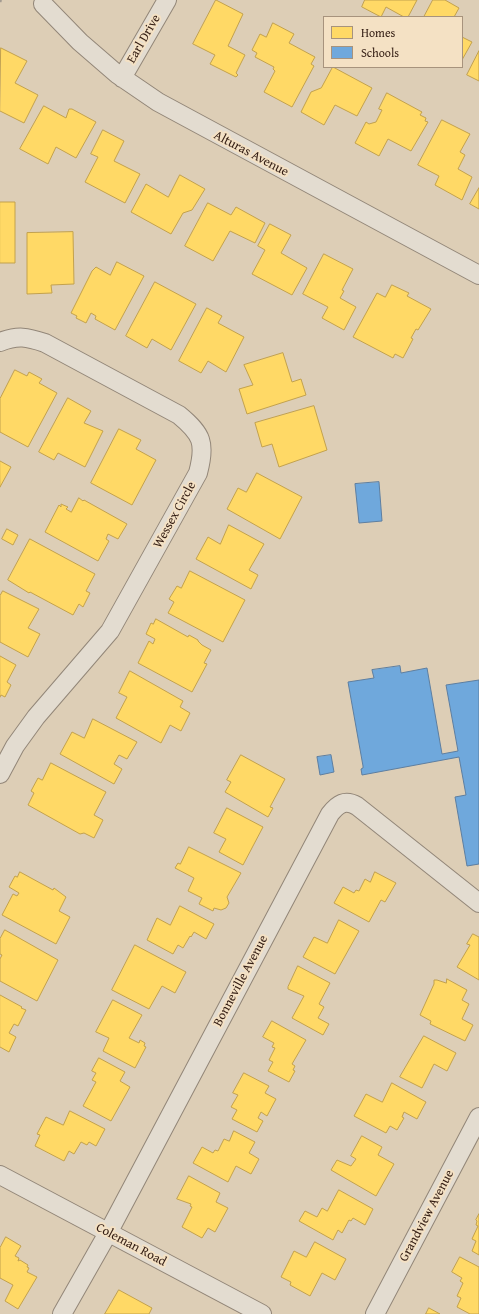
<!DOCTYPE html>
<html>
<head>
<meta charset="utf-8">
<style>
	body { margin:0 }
	#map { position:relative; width:479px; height:1314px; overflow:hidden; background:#ddceb6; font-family:"Gentium Book Plus",serif }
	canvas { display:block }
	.legend { position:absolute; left:323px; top:16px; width:140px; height:52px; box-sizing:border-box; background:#f4e1c4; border:1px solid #a7937d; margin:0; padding:5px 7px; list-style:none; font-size:12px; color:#331d13 }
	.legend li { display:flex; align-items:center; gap:8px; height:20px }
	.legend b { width:20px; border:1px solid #a7937d }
</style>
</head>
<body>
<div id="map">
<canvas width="479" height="1314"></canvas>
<ul class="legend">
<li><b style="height:11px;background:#ffd966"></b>Homes</li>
<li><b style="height:11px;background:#6fa8dc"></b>Schools</li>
</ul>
</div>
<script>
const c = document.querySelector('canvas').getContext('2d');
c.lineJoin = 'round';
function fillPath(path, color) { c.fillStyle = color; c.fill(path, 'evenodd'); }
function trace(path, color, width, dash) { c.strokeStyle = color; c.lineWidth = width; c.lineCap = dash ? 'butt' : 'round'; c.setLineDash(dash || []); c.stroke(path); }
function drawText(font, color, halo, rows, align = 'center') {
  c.font = font + ' "Gentium Book Plus",serif'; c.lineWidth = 4; c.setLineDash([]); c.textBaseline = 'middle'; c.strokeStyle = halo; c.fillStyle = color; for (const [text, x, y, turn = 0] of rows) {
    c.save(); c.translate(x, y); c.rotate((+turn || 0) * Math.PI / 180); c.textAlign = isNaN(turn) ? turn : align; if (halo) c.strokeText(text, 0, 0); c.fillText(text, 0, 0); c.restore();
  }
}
const homes = new Path2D(`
	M 216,0 L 243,14 L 228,46 L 245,55 L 236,73 L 238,75 L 236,77 L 210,64 L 215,55 L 193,44 Z
	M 365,0 L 417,0 L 408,17 L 404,17 L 386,7 L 381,17 L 362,7 Z
	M 433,0 L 445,0 L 459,8 L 454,17 L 424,17 Z
	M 273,23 L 294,34 L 289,43 L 315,57 L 311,64 L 314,66 L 292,107 L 264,92 L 275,71 L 273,69 L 274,67 L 255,57 L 257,53 L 252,50 L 260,34 L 266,37 Z
	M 462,37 L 472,42 L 462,60 Z
	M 1,48 L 27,61 L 15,83 L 38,95 L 24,123 L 0,111 Z
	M 479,51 L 479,81 L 467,75 Z
	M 333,67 L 372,88 L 357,116 L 335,105 L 324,125 L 301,112 L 311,92 L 321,88 Z
	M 387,93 L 422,112 L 420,115 L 426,118 L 425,121 L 428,122 L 411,151 L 388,139 L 379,156 L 355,143 L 366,122 L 369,124 L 376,122 L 382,110 L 379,109 Z
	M 44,106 L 66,118 L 69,109 L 72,109 L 96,122 L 76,158 L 56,147 L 48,164 L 20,149 Z
	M 442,120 L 470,134 L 460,152 L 465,155 L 458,169 L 472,177 L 462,200 L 435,185 L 439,176 L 418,165 Z
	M 103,130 L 124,141 L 114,161 L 140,174 L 125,203 L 85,182 L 98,157 L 91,154 Z
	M 180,175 L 205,189 L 192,210 L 183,213 L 171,234 L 131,212 L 146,184 L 168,197 Z
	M 479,188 L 479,209 L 470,204 Z
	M 0,202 L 15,202 L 15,263 L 0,263 Z
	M 208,203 L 231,215 L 236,207 L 265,223 L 255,243 L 230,231 L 213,261 L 185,246 Z
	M 270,224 L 291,235 L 281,253 L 307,268 L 292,295 L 252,274 L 265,250 L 258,246 Z
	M 73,232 L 74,284 L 51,285 L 52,293 L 27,294 L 27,233 Z
	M 324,254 L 353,269 L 342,290 L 344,291 L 340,298 L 356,307 L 344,330 L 322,318 L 328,307 L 303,294 Z
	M 117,262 L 144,276 L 115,330 L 95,319 L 96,316 L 91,313 L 86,323 L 76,318 L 77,316 L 71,313 L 92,271 L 96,267 L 110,275 Z
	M 155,282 L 196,304 L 171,350 L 152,339 L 147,348 L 126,336 Z
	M 392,285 L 409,293 L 407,296 L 431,309 L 418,330 L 416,329 L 411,338 L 413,339 L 403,358 L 395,354 L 393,358 L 353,337 L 377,293 L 385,297 Z
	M 207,308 L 222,316 L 218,323 L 244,337 L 226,372 L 208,361 L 201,373 L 179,361 Z
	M 283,353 L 292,382 L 301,379 L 306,395 L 247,414 L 239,389 L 253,385 L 244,365 Z
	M 15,370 L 27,376 L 29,372 L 42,379 L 39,383 L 57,393 L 28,447 L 0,432 L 0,399 Z
	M 68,398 L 91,411 L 84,423 L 103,431 L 85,467 L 58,453 L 54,460 L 39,452 Z
	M 314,406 L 327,450 L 279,467 L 272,444 L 262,447 L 255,423 Z
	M 119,429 L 141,440 L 136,449 L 156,460 L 132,505 L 91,483 Z
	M 0,461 L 11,467 L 0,487 Z
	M 257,473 L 302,497 L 280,539 L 227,509 L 238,488 L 246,492 Z
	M 79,498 L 83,501 L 84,500 L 127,524 L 118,539 L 108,534 L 106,539 L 109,541 L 98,561 L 45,532 L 59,505 L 61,507 L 61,504 L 68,507 L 66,509 L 71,512 Z
	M 229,525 L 264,544 L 249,570 L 258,575 L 251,589 L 196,559 L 208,537 L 220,544 Z
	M 7,529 L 18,535 L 13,545 L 2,539 Z
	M 30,539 L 95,574 L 86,591 L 90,593 L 83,607 L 79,604 L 73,615 L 30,592 L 29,593 L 8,580 Z
	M 190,571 L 245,600 L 223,642 L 168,613 L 174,602 L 169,599 L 177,586 L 181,588 Z
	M 3,591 L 39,609 L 28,628 L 40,634 L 28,657 L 0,642 L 0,596 Z
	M 156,619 L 188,637 L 189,635 L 198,640 L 198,641 L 202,645 L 211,650 L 204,663 L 207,664 L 192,692 L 138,663 L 149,641 L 153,644 L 155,639 L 146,634 L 151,623 L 153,624 Z
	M 0,656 L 16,665 L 7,682 L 11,685 L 5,697 L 1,695 L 0,697 Z
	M 130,671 L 183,701 L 180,707 L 190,713 L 181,731 L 170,725 L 161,743 L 116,718 L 127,697 L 119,693 Z
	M 93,719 L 137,742 L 127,759 L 119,755 L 114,764 L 122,769 L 114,784 L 60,754 L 72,732 L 84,738 Z
	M 241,755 L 285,779 L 270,807 L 273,808 L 268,817 L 225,792 L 231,782 L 227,780 Z
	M 51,763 L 106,792 L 94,815 L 103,820 L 94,838 L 84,833 L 80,834 L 28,805 L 34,793 L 31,791 L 38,778 L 42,780 Z
	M 227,808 L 263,827 L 243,865 L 219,852 L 226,839 L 214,833 Z
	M 189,847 L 241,873 L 227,897 L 229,903 L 226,908 L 221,910 L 214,908 L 213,911 L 199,904 L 202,898 L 188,891 L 194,878 L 175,868 L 178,863 L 180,864 Z
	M 20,872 L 53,890 L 54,888 L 66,897 L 59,911 L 70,917 L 56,944 L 2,915 L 13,894 L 17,896 L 19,893 L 9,887 L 15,876 L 17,877 Z
	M 375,872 L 396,883 L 385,902 L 381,900 L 369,922 L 334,903 L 343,887 L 354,893 L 356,890 L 359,891 L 365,879 L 370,882 Z
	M 180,906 L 214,924 L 206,939 L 194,932 L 191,937 L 190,936 L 183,948 L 178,945 L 173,954 L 147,940 L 157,918 L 170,925 Z
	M 339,920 L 359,931 L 335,974 L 303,957 L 314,937 L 327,943 Z
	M 5,930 L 58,960 L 37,1001 L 0,981 L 0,959 L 2,955 L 0,954 L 0,939 Z
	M 473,934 L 479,937 L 479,980 L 457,967 L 470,945 L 467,944 Z
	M 135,945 L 186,972 L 175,993 L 162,986 L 149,1009 L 112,990 Z
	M 298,966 L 330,983 L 319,1004 L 324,1007 L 318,1018 L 329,1024 L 323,1035 L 292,1018 L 304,996 L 288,989 L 288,987 Z
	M 447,979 L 467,990 L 462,1000 L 469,1004 L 462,1019 L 473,1025 L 465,1041 L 430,1024 L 431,1021 L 420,1015 L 434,984 L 434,980 L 437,980 L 446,983 Z
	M 0,995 L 22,1007 L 21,1008 L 26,1010 L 18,1026 L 14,1024 L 9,1033 L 16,1037 L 9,1052 L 0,1047 Z
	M 113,1000 L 142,1015 L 129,1038 L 139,1043 L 140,1040 L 145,1043 L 144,1046 L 146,1047 L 135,1068 L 103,1051 L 109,1038 L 96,1032 Z
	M 272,1021 L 306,1040 L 292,1064 L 295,1066 L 293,1070 L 295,1071 L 289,1082 L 268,1071 L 273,1062 L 269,1060 L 275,1048 L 272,1047 L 274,1043 L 263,1037 Z
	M 424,1036 L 456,1053 L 447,1071 L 434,1064 L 422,1088 L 400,1077 Z
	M 99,1058 L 125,1072 L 120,1081 L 130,1087 L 111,1121 L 83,1106 L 96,1082 L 92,1080 L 96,1073 L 92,1071 Z
	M 244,1073 L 269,1086 L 265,1093 L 276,1099 L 267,1116 L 261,1112 L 258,1118 L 263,1121 L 257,1132 L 232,1119 L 237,1110 L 231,1107 L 238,1095 L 233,1093 Z
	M 392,1083 L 426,1102 L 417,1119 L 404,1112 L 402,1117 L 404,1118 L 397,1130 L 390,1126 L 386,1133 L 354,1116 L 366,1094 L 382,1102 Z
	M 70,1111 L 105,1129 L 96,1146 L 89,1142 L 87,1145 L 81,1142 L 74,1154 L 69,1151 L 64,1161 L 35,1146 L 40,1135 L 37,1134 L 46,1117 L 63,1125 Z
	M 234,1131 L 255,1142 L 249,1153 L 259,1159 L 251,1174 L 236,1166 L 228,1182 L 193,1163 L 202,1147 L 213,1153 L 215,1150 L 218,1151 L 224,1139 L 229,1141 Z
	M 362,1136 L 382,1147 L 378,1155 L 394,1164 L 376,1196 L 331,1170 L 337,1160 L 351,1166 L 356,1159 L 351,1156 Z
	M 189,1176 L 220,1193 L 216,1202 L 228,1208 L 215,1232 L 208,1228 L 202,1238 L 182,1227 L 192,1207 L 190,1206 L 191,1204 L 177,1199 Z
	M 339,1190 L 373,1209 L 365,1225 L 353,1218 L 351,1221 L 349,1220 L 342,1233 L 338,1230 L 333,1240 L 299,1221 L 305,1211 L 317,1217 L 322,1208 L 327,1211 Z
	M 479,1214 L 479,1255 L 472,1251 L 476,1241 L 472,1239 L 478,1226 L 476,1225 L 477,1221 L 476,1220 Z
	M 6,1237 L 21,1246 L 15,1256 L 19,1258 L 18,1261 L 20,1260 L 28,1265 L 27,1267 L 29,1268 L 27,1272 L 37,1277 L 18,1309 L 5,1301 L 13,1285 L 0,1278 L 0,1248 Z
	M 315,1242 L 346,1259 L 335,1280 L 322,1273 L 310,1296 L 290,1285 L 291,1282 L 281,1277 L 294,1251 L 306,1257 Z
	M 460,1257 L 479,1267 L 479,1314 L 470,1314 L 457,1307 L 461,1298 L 457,1296 L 463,1283 L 460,1281 L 462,1278 L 452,1272 Z
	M 119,1290 L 152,1308 L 149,1314 L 105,1314 Z
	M 429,1308 L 440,1314 L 426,1314 Z`);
fillPath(homes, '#ffd966');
trace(homes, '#c2a14d', 1);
const schools = new Path2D(`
	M 379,482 L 382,521 L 359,523 L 355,484 Z
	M 400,666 L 401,673 L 427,668 L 442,754 L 458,751 L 446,685 L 479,680 L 479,864 L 467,866 L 455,797 L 466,795 L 459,757 L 362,775 L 361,769 L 363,768 L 363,766 L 348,682 L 374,678 L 372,670 Z
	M 331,755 L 334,772 L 320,775 L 317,757 Z`);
fillPath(schools, '#6fa8dc');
trace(schools, '#5d7ea0', 1);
const street = new Path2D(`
	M 43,4 L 80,42 L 117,74 L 158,102 L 479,275
	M 122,78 L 167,0
	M 0,342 C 18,335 27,337 45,343 L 179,415 C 202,434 206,443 198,473 L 110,631 L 36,717 L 15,746 L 0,774
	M 0,1175 L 262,1314
	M 62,1314 L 108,1233 L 330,814 C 338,804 345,799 357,806 L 479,903
	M 375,1314 L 479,1117`);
trace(street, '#928678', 20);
trace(new Path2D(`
	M 0,2 L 1,0`), '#a39b91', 2.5, [3, 2]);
trace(street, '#e3dcd0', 18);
drawText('13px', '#331d13', '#f4e1c4', [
	["Earl Drive",144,39,-60],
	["Alturas Avenue",251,154,28],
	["Wessex Circle",175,515,-61],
	["Bonneville Avenue",241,981,-62],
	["Grandview Avenue",427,1216,-62],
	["Coleman Road",131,1245,28]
]);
</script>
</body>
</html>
